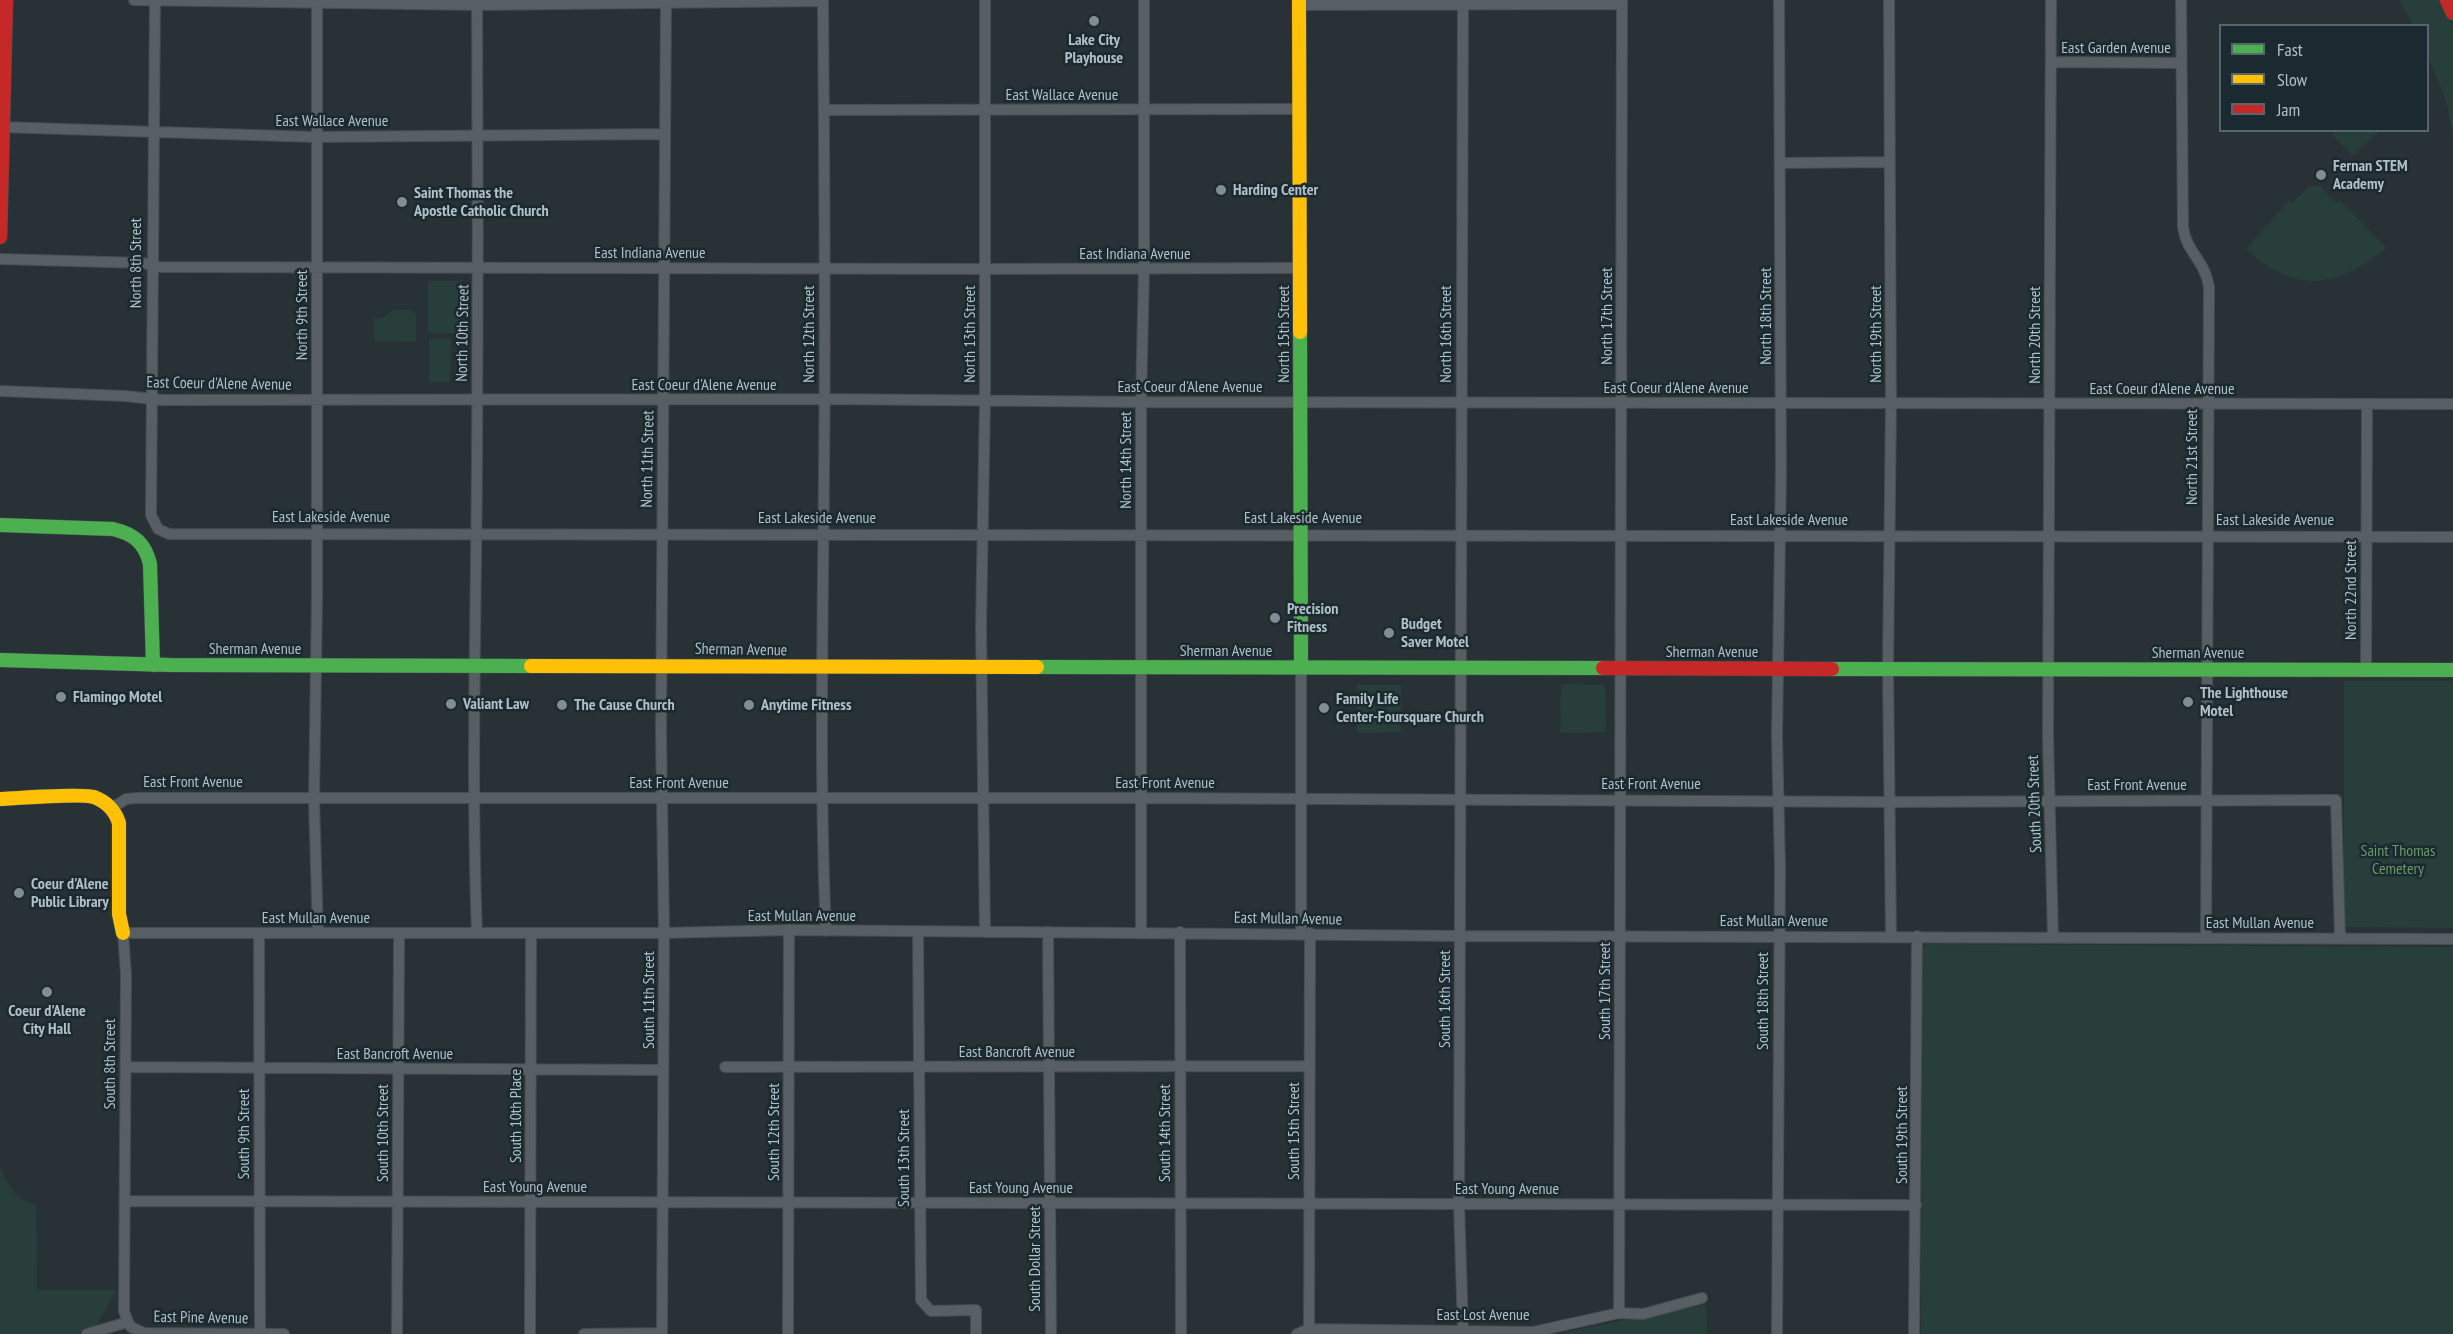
<!DOCTYPE html>
<html>
<head>
<meta charset="utf-8">
<style>
	body { margin:0 }
	#map { position:relative; width:2453px; height:1334px; overflow:hidden; background:#283135; font-family:"PT Sans Narrow",sans-serif }
	canvas { display:block }
	.legend { position:absolute; left:2219px; top:24px; width:210px; height:108px; box-sizing:border-box; background:#1b2930; border:2px solid #57656c; margin:0; padding:8px 10px; list-style:none; font-size:18px; color:#b1bfc7 }
	.legend li { display:flex; align-items:center; gap:12px; height:30px }
	.legend b { width:30px; border:2px solid #57656c }
</style>
</head>
<body>
<div id="map">
<canvas width="2453" height="1334"></canvas>
<ul class="legend">
<li><b style="height:8px;background:#4caf50"></b>Fast</li>
<li><b style="height:8px;background:#ffc107"></b>Slow</li>
<li><b style="height:8px;background:#c62828"></b>Jam</li>
</ul>
</div>
<script>
const c = document.querySelector('canvas').getContext('2d');
c.lineJoin = 'round';
function fillPath(path, color) { c.fillStyle = color; c.fill(path, 'evenodd'); }
function trace(path, color, width, dash) { c.strokeStyle = color; c.lineWidth = width; c.lineCap = dash ? 'butt' : 'round'; c.setLineDash(dash || []); c.stroke(path); }
function drawText(font, color, halo, rows, align = 'center') {
  c.font = font + ' "PT Sans Narrow",sans-serif'; c.lineWidth = 5; c.setLineDash([]); c.textBaseline = 'middle'; c.strokeStyle = halo; c.fillStyle = color; for (const [text, x, y, turn = 0] of rows) {
    c.save(); c.translate(x, y); c.rotate((+turn || 0) * Math.PI / 180); c.textAlign = isNaN(turn) ? turn : align; if (halo) c.strokeText(text, 0, 0); c.fillText(text, 0, 0); c.restore();
  }
}
fillPath(new Path2D(`
	M 2399,0 L 2440,0 L 2453,27 L 2453,136 L 2446,100 L 2428,57 L 2428,26 L 2413,25 Z
	M 2334,131 L 2334,130 L 2380,131 L 2358,150 L 2358,154 L 2351,154 L 2334,136 Z
	M 2310,186 L 2320,186 L 2336,203 L 2340,200 L 2386,248 C 2336,289 2295,294 2246,249 L 2289,200 L 2292,203 Z
	M 428,281 L 462,281 L 462,333 L 428,333 Z
	M 393,310 L 410,310 L 416,313 L 416,342 L 374,341 L 374,319 L 382,318 Z
	M 429,339 L 451,339 L 450,382 L 429,382 Z
	M 2344,681 L 2453,681 L 2453,928 L 2344,927 Z
	M 1561,684 L 1605,685 L 1606,732 L 1560,733 Z
	M 1357,685 L 1401,685 L 1401,732 L 1357,733 Z
	M 1927,944 L 2453,947 L 2453,1334 L 1921,1334 L 1922,948 Z
	M 0,1167 C 8,1185 16,1199 36,1206 L 37,1290 L 117,1290 L 97,1325 L 79,1334 L 0,1334 Z
	M 1706,1304 L 1707,1334 L 1556,1334 C 1606,1323 1656,1315 1706,1304 Z`), '#273e3b');
const street = new Path2D(`
	M 134,0 L 477,5 L 823,1
	M 155,0 L 151,515 L 158,529 L 169,534 L 2453,537
	M 317,0 L 317,598 L 314,800 L 318,933
	M 477,0 C 478,155 478,309 477,464 C 476,620 471,777 477,933
	M 823,0 C 824,156 826,312 824,468 C 823,622 819,777 826,931
	M 985,0 L 985,401 L 981,627 L 985,932
	M 1889,0 L 1891,403 L 1888,668 L 1891,936
	M 2051,0 L 2048,737 L 2053,937
	M 2181,0 L 2183,227 C 2186,252 2205,260 2209,287 L 2206,937
	M 1299,5 L 1622,4
	M 2051,62 L 2181,63
	M 824,110 L 1300,109
	M 0,127 L 316,137 L 664,134
	M 1781,163 L 1890,162
	M 0,259 L 143,263 L 160,267 L 984,269 L 1300,268
	M 0,391 L 125,396 L 162,400 L 824,399 L 1141,402 L 2453,404
	M 1301,667 L 1301,934
	M 2366,669 L 2367,404
	M 112,808 L 126,799 L 137,798 L 1142,798 L 1891,802 L 2336,800 L 2340,938
	M 918,932 L 921,1300 L 931,1311 L 976,1310 L 976,1334
	M 1048,932 L 1051,1334
	M 1141,932 L 1141,402 L 1144,269 L 1144,0
	M 1180,932 L 1181,1334
	M 259,934 L 260,1334
	M 126,1067 L 663,1070
	M 725,1067 L 1309,1066
	M 125,1201 L 1916,1205
	M 1619,1313 L 1622,0
	M 128,1322 L 124,1311 L 126,974 L 123,933 L 664,933 L 789,930 L 1461,936 L 2453,939
	M 1309,1329 L 1310,933
	M 1463,1330 L 1459,1204 L 1463,0
	M 87,1334 L 128,1322 L 131,1327 L 144,1333 L 284,1334
	M 397,1334 L 399,933
	M 530,1334 L 531,933
	M 584,1334 L 662,1333
	M 662,1334 L 664,933 L 661,732 L 666,0
	M 788,1334 L 789,930
	M 1297,1334 L 1309,1329 L 1533,1332 L 1619,1313 L 1643,1314 L 1702,1298
	M 1777,1334 L 1780,868 L 1777,736 L 1781,470 L 1779,0
	M 1914,1334 L 1917,936`);
const fast = new Path2D(`
	M 1300,332 L 1301,667
	M 0,525 L 113,529 C 134,534 145,543 150,564 L 153,665
	M 0,660 L 170,665 L 531,666
	M 1037,667 L 1603,668
	M 1832,669 L 2453,670`);
const slow = new Path2D(`
	M 1299,0 L 1300,332
	M 531,666 L 1037,667
	M 0,799 C 17,798 82,793 94,797 C 107,802 115,810 119,823 L 119,914 L 123,933`);
const jam = new Path2D(`
	M 2447,0 L 2453,13
	M 0,237 L 6,0
	M 1603,668 L 1832,669`);
trace(street, '#464d50', 12);
trace(fast, '#464d50', 15);
trace(slow, '#464d50', 15);
trace(jam, '#464d50', 15);
trace(street, '#585f64', 10);
trace(fast, '#4caf50', 14);
trace(slow, '#ffc107', 14);
trace(jam, '#c62828', 14);
for (const [x, y, r, color] of [
	[1094,21,6,"#818d94"],
	[2321,175,6,"#818d94"],
	[1221,190,6,"#818d94"],
	[402,202,6,"#818d94"],
	[1275,618,6,"#818d94"],
	[1389,633,6,"#818d94"],
	[61,697,6,"#818d94"],
	[2188,702,6,"#818d94"],
	[451,704,6,"#818d94"],
	[562,705,6,"#818d94"],
	[749,705,6,"#818d94"],
	[1324,708,6,"#818d94"],
	[19,893,6,"#818d94"],
	[47,992,6,"#818d94"]
]) { const dot = new Path2D(); dot.arc(x, y, r, 0, 2 * Math.PI); c.fillStyle = color; c.fill(dot); trace(dot, '#1b2930', 2); }
drawText('bold 16px', '#b1bfc7', '#1b2930', [
	["Lake City",1094,40,"center"],
	["Playhouse",1094,58,"center"],
	["Fernan STEM",2333,166],
	["Academy",2333,184],
	["Harding Center",1233,190],
	["Saint Thomas the",414,193],
	["Apostle Catholic Church",414,211],
	["Precision",1287,609],
	["Fitness",1287,627],
	["Budget",1401,624],
	["Saver Motel",1401,642],
	["The Lighthouse",2200,693],
	["Motel",2200,711],
	["Flamingo Motel",73,697],
	["Family Life",1336,699],
	["Center-Foursquare Church",1336,717],
	["Valiant Law",463,704],
	["The Cause Church",574,705],
	["Anytime Fitness",761,705],
	["Coeur d'Alene",31,884],
	["Public Library",31,902],
	["Coeur d'Alene",47,1011,"center"],
	["City Hall",47,1029,"center"]
], 'left');
drawText('16px', '#b1bfc7', '#1b2930', [
	["East Garden Avenue",2116,48],
	["East Wallace Avenue",1062,95],
	["East Wallace Avenue",332,121],
	["East Indiana Avenue",650,253],
	["East Indiana Avenue",1135,254],
	["North 8th Street",136,263,-90],
	["North 9th Street",302,315,-90],
	["North 17th Street",1607,316,-90],
	["North 18th Street",1766,316,-90],
	["North 10th Street",463,333,-89],
	["North 12th Street",809,334,-90],
	["North 13th Street",970,334,-90],
	["North 15th Street",1284,334,-90],
	["North 16th Street",1446,334,-90],
	["North 19th Street",1876,334,-90],
	["North 20th Street",2035,335,-90],
	["East Coeur d'Alene Avenue",219,384,1],
	["East Coeur d'Alene Avenue",704,385],
	["East Coeur d'Alene Avenue",1190,387],
	["East Coeur d'Alene Avenue",1676,388],
	["East Coeur d'Alene Avenue",2162,389],
	["North 21st Street",2192,457,-90],
	["North 11th Street",648,459,-89],
	["North 14th Street",1126,460,-90],
	["East Lakeside Avenue",331,517],
	["East Lakeside Avenue",817,518],
	["East Lakeside Avenue",1303,518],
	["East Lakeside Avenue",1789,520],
	["East Lakeside Avenue",2275,520],
	["North 22nd Street",2351,590,-90],
	["Sherman Avenue",255,649],
	["Sherman Avenue",741,650,1],
	["Sherman Avenue",1226,651],
	["Sherman Avenue",1712,652],
	["Sherman Avenue",2198,653],
	["East Front Avenue",193,782],
	["East Front Avenue",679,783],
	["East Front Avenue",1165,783],
	["East Front Avenue",1651,784],
	["East Front Avenue",2137,785],
	["South 20th Street",2035,804,-92],
	["East Mullan Avenue",802,916],
	["East Mullan Avenue",316,918],
	["East Mullan Avenue",1288,919,1],
	["East Mullan Avenue",1774,921],
	["East Mullan Avenue",2260,923],
	["South 17th Street",1605,991,-90],
	["South 16th Street",1445,999,-90],
	["South 11th Street",649,1000,-90],
	["South 18th Street",1763,1001,-90],
	["East Bancroft Avenue",1017,1052],
	["East Bancroft Avenue",395,1054],
	["South 8th Street",110,1064,-90],
	["South 10th Place",516,1116,-90],
	["South 15th Street",1294,1131,-90],
	["South 12th Street",774,1132,-90],
	["South 10th Street",383,1133,-90],
	["South 14th Street",1165,1133,-90],
	["South 9th Street",244,1134,-90],
	["South 19th Street",1902,1135,-90],
	["South 13th Street",904,1158,-90],
	["East Young Avenue",535,1187],
	["East Young Avenue",1021,1188],
	["East Young Avenue",1507,1189],
	["South Dollar Street",1035,1259,-90],
	["East Lost Avenue",1483,1315],
	["East Pine Avenue",201,1318,1]
]);
drawText('16px', '#689968', '#1b2930', [
	["Saint Thomas",2398,851],
	["Cemetery",2398,869]
]);
</script>
</body>
</html>
